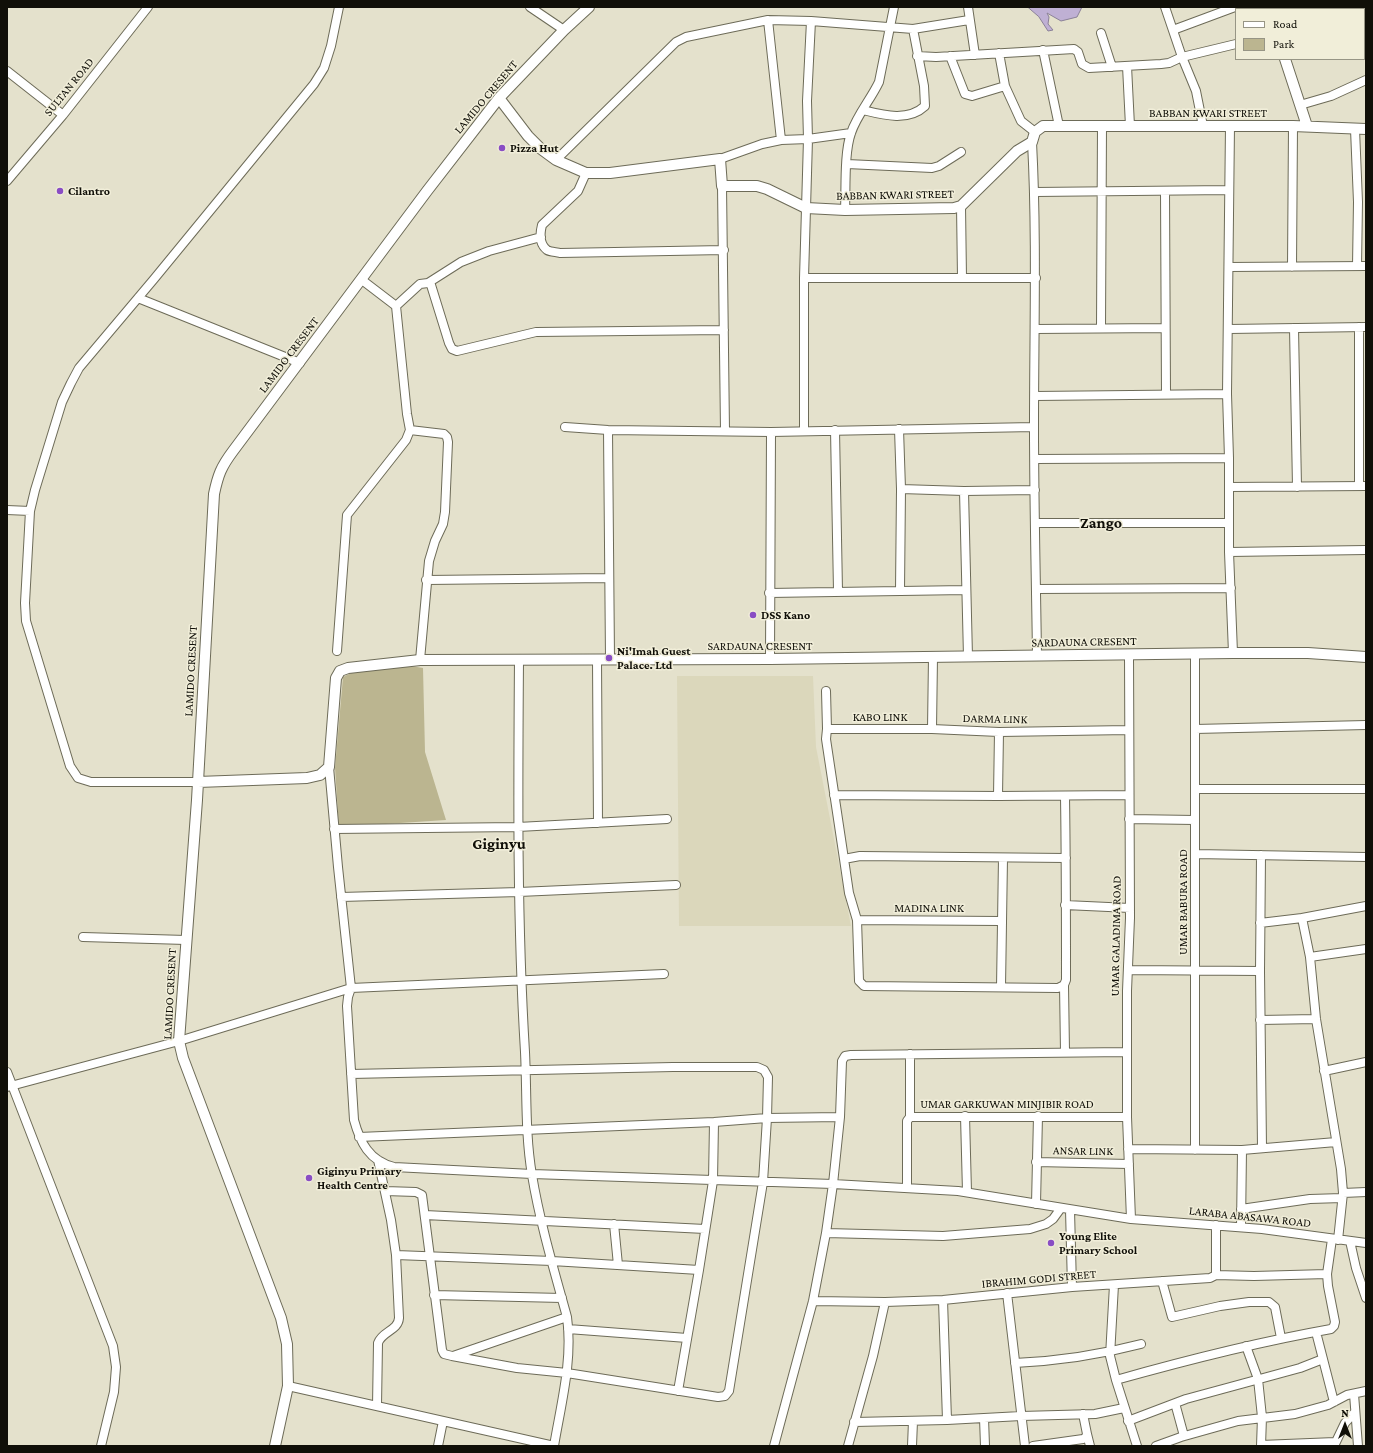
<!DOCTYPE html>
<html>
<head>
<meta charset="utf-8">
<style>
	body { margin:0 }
	#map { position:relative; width:1373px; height:1453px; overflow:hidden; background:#e4e1cc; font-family:"Crimson Pro",serif }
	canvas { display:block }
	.frame { position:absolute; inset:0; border:8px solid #100f08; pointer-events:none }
	.legend { position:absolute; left:1235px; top:8px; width:130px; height:52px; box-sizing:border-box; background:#f1eed9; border:1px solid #979585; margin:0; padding:5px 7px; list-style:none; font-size:12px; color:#100f08 }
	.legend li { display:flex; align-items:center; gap:8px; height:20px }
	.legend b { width:20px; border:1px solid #979585 }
	.north { position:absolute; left:1325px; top:1405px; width:40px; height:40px; -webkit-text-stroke:3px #f1eed9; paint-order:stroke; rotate:0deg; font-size:11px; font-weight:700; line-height:16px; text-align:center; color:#100f08 }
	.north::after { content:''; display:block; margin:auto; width:14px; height:18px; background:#100f08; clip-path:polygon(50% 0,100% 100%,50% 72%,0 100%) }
</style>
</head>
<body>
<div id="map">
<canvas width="1373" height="1453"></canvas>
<div class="frame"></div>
<ul class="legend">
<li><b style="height:5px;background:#fff"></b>Road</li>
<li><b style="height:11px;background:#bbb590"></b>Park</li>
</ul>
<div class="north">N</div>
</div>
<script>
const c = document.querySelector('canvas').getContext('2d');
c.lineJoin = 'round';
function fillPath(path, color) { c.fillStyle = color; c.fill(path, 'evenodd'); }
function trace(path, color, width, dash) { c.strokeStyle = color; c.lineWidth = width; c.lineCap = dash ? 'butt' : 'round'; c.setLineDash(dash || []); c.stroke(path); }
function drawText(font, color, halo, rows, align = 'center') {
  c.font = font + ' "Crimson Pro",serif'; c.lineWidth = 3; c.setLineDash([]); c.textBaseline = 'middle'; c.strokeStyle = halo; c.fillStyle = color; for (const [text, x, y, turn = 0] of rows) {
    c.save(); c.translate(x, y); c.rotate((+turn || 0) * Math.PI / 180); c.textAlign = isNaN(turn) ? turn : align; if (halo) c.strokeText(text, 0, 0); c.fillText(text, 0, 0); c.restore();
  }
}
fillPath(new Path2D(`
	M 677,676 L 813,676 L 816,747 L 851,926 L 679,926 Z`), '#dbd7bb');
fillPath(new Path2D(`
	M 411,666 L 423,668 L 425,752 L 446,820 L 339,827 L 335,768 L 343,677 L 353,672 Z`), '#bbb590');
const water = new Path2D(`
	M 1028,7 L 1082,7 L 1077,17 L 1061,21 L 1047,13 L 1049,17 L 1048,24 L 1053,30 L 1048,31 L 1039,17 Z`);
fillPath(water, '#bfb0d4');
trace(water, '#8a8097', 1);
const minor = new Path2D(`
	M 530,7 L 564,30
	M 968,7 L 975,55
	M 1165,7 L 1182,57 L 1196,91 L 1203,126
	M 1311,7 L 1312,9
	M 1353,7 L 1353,9
	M 1364,12 L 1366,12
	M 768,20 L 781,140
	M 1173,30 L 1235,7
	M 1101,33 L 1112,67
	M 1043,50 L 1059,126
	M 1364,50 L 1366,55
	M 999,53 L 1005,86 L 1021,121 L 1035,132
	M 917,56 L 936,57 L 1074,49 L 1078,52 L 1082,64 L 1089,68 L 1161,64 L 1169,63 L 1182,57 L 1236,44
	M 950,56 L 965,94 L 972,96 L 1005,86
	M 1127,66 L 1130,126
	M 7,71 L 63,115
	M 1300,105 L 1331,96 L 1366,80
	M 863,110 C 883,115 908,122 925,106 L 924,86 L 913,29
	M 1230,126 L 1227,394 L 1229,458 L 1229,552 L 1233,653
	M 1355,129 L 1358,202 L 1357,266
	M 1032,142 C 1037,237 1034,331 1034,426 C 1034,503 1036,579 1037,656
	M 720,159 L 762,144 L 781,140 L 808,139 L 851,133
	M 556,160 L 676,42 L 686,37 L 768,20 L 811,21 L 913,29 L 969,20
	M 847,164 L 932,168 L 939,166 L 961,152
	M 586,173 L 578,191 L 542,225 C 540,233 539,244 547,250 C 550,252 557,252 560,253 L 724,250
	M 7,181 L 63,115 L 148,7
	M 722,186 L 725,431
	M 1165,191 L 1166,394
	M 1035,192 L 1229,190
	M 961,206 L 962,278
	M 845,210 C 846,188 844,153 851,133 C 857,115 871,99 879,82 L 894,7
	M 1229,267 L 1366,266
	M 1292,267 L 1293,126
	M 804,278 L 1036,278
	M 428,283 L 431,285 L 449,343 L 452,349 L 457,351 L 536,332 L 724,330
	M 138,298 L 300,363
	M 396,306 L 420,284 L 428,283 L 461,262 L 489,251 L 541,237
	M 1359,327 L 1359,486
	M 1101,328 L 1102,125
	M 1294,328 L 1297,487
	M 1035,329 L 1165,328
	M 1229,329 L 1366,327
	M 1035,396 L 1227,394
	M 565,427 L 608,430 L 771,432 L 1034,427
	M 899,429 L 901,489 L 900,590
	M 410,430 L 444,434 L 447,437 L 448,442 L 445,512 L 443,524 L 435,541 L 429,561 L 420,660
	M 608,430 L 610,659
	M 835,430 L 838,591
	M 804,431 L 804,278 L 808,139 L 807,101 L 811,21
	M 1035,459 L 1229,458
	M 1229,487 L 1366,486
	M 901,489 L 964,491 L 1035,490
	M 964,491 L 968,657
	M 7,510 L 30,511
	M 1035,523 L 1229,523
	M 1229,552 L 1366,550
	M 426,580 L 608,578
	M 1036,589 L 1231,588
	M 769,593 L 966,590
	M 337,651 L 347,515 L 406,440 L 410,430 L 407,414 L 396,306 L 362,280
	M 1129,654 L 1130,918 L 1127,991 L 1127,1117 L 1131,1219
	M 933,657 L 932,729 L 999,732 L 1129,730
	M 597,659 L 598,823
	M 770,659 L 771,432
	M 519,660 C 518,791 517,921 525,1052 C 527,1093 525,1134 532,1175 C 540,1223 554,1270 567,1317 C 573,1360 561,1404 554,1446
	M 826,691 L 827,729 L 826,739 L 844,859
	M 827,729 L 932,729
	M 1195,729 L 1366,725
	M 999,732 L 998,796 L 1129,795
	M 329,767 L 338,867 L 351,988 L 348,997 L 347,1006 L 354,1120 C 360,1142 369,1161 394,1167 L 532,1174 L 833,1184 L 958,1191 L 1131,1219 L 1262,1229 L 1366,1243
	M 198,782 L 91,782 L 78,778 L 70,766 L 26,621 L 25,603 L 30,511 L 35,490 L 62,402 L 71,383 L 79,368 L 154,279 L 314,84 L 324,68 L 331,46 L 339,7
	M 1195,789 L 1366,789
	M 834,795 L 998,796
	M 1065,797 C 1066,858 1066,919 1066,980 L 1064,985 L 1058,988 L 864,986 L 859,981 L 857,920 L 849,893 L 844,859 L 860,856 L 1066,858
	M 1129,819 L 1195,820
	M 334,829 L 518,827 L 667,819
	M 1195,854 L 1366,857
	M 1261,855 L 1260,971 L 1262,1148
	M 341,897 L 519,892 L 676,885
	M 1065,905 L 1130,908
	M 1302,918 L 1310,957 L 1316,1019 L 1341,1169 L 1343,1193 L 1338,1240
	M 857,920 L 1001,921
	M 1260,923 L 1302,918 L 1366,906
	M 83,937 L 186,940
	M 1310,957 L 1366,949
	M 1128,970 L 1260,971
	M 1064,985 L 1065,1052
	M 1001,987 L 1003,858
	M 1260,1020 L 1316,1019
	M 910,1054 L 910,1117
	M 1324,1071 L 1366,1062
	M 7,1072 L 113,1346 L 116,1367 L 114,1392 L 101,1446
	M 351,1074 L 673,1067 L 757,1067 L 764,1070 L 768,1077 L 767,1118 L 763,1182 L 729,1391 L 725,1396 L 718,1397 L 567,1373 L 517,1368 L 452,1356 L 444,1354 L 442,1350 L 422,1195 L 416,1192 L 385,1191
	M 7,1087 L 179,1041 L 351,988 L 664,974
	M 965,1116 L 967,1192
	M 359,1137 L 714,1122 L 767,1118 L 840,1117
	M 1128,1149 L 1242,1150 L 1336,1142
	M 1195,1150 L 1195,654
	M 1036,1162 L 1129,1164
	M 907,1188 L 907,1121 L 910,1117 L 1127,1117
	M 1343,1193 L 1366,1192
	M 1036,1204 L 1038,1116
	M 1241,1209 L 1310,1199 L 1342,1198
	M 1070,1210 L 1072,1287
	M 425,1215 L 705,1229
	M 614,1224 L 618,1265
	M 1241,1227 L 1242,1150
	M 826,1233 L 943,1236 L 1030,1229 L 1046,1224 L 1053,1219 L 1061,1208
	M 1350,1241 L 1356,1268 L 1366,1298
	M 396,1255 L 552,1261 L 699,1270
	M 1216,1275 L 1254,1276 L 1327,1274
	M 1162,1281 L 1172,1317 L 1220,1306 L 1249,1302 L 1269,1302 L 1275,1307 L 1281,1338
	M 1114,1285 L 1110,1356 L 1116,1380 L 1137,1446
	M 1007,1293 L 1025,1446
	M 434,1295 L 562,1298
	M 943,1300 L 947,1420
	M 813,1301 L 885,1302 L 943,1300 L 1072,1287 L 1210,1278 L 1216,1275 L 1216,1225
	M 568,1329 L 687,1338
	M 1316,1332 L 1334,1402
	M 1246,1346 L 1258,1379 L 1262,1417 L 1261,1446
	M 453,1356 L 567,1317
	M 1015,1363 C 1058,1361 1099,1355 1141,1344
	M 1116,1380 C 1187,1360 1258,1342 1331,1329 L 1334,1326 L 1335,1322 L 1328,1286 L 1327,1274 L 1332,1239
	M 288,1386 L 554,1446
	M 678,1391 L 699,1270 L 713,1181 L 714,1122
	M 1354,1394 L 1358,1446
	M 1175,1403 L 1184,1436
	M 377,1406 L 378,1343 C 382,1331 398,1331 399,1318 L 396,1255 L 391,1220 L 378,1160
	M 984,1418 L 985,1446
	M 1128,1421 L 1186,1399 L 1300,1368 L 1323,1359
	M 854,1422 L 947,1420 L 1021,1416 L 1095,1414 L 1124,1408
	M 1087,1434 L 1090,1446
	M 1261,1445 L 1335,1442
	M 438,1446 L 443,1421
	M 774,1446 L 813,1301 L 826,1233 L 833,1184 L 840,1117 L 842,1061 L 845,1056 L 851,1055 L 1127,1052
	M 848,1446 L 873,1356 L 885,1302
	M 912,1446 L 913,1421
	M 1033,1446 L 1083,1439 L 1086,1437 L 1087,1434 L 1083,1414
	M 1156,1446 L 1181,1437 L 1238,1421 L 1295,1414 L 1328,1405 L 1347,1395 L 1366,1391
	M 1334,1446 L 1345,1423 L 1355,1412`);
const tertiary = new Path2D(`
	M 1269,7 L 1270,9
	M 1285,59 L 1307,126
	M 499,98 L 528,136 L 541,149 L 556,160 L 586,173 L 610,173 L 720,159 L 722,186 L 757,186 L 767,189 L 806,208 L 845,210 L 954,208 L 961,206 L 1017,151 L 1032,142 L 1035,132 L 1043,126 L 1293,126 L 1366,129
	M 198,782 L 307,778 L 320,775 L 329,767 L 336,678 L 340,671 L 348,668 L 420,660 L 770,659 L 1233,653 L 1308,653 L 1366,657
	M 275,1446 L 288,1386 L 287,1344 L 281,1318 L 183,1058 L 179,1041 L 197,800 L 214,494 C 218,475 221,467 233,451 L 427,191 L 499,98 L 564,30 L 589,7`);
trace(minor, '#6d6b58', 10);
trace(tertiary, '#6d6b58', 12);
trace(minor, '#fff', 8);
trace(tertiary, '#fff', 10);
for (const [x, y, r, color] of [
	[502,148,4,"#894dc4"],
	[60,191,4,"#894dc4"],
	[753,615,4,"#894dc4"],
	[609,658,4,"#894dc4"],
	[309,1178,4,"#894dc4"],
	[1051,1243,4,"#894dc4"]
]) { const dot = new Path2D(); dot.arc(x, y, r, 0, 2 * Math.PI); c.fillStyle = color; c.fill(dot); trace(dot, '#f1eed9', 1.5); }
drawText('12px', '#100f08', '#f1eed9', [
	["SULTAN ROAD",69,87,-51],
	["LAMIDO CRESENT",486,97,-50],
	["BABBAN KWARI STREET",1208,113],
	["BABBAN KWARI STREET",895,195,-1],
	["LAMIDO CRESENT",289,355,-53],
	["SARDAUNA CRESENT",1084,642,-1],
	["SARDAUNA CRESENT",760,646],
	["LAMIDO CRESENT",191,671,-87],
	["KABO LINK",880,717],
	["DARMA LINK",995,719,1],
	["UMAR BABURA ROAD",1183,902,-90],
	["MADINA LINK",929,908],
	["UMAR GALADIMA ROAD",1116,936,-89],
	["LAMIDO CRESENT",170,994,-87],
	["UMAR GARKUWAN MINJIBIR ROAD",1007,1104],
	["ANSAR LINK",1083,1151,1],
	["LARABA ABASAWA ROAD",1250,1217,6],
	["IBRAHIM GODI STREET",1039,1279,-5]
]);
drawText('bold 12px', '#100f08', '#f1eed9', [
	["Pizza Hut",510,148],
	["Cilantro",68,191],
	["DSS Kano",761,615],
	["Ni'Imah Guest",617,651],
	["Palace. Ltd",617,665],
	["Giginyu Primary",317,1171],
	["Health Centre",317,1185],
	["Young Elite",1059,1236],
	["Primary School",1059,1250]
], 'left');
drawText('bold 16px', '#100f08', '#f1eed9', [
	["Zango",1101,523],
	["Giginyu",499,844]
]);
</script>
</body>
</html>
